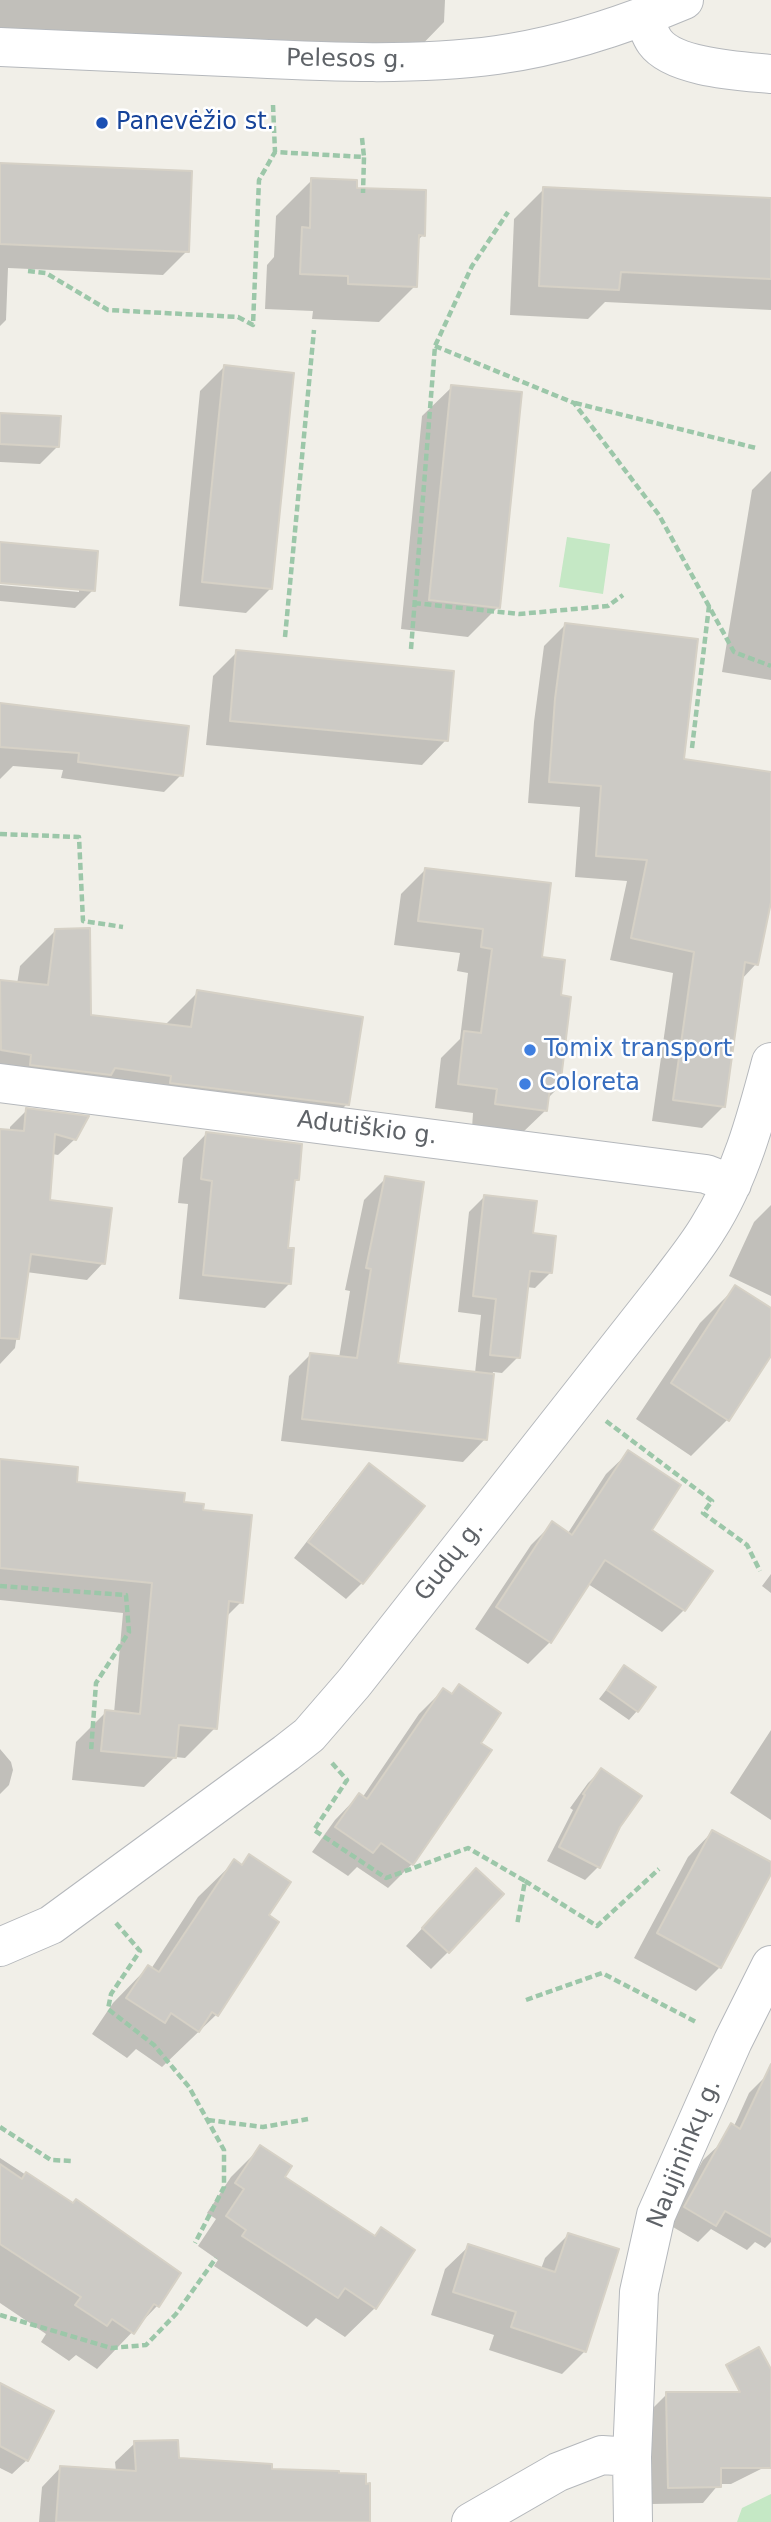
<!DOCTYPE html>
<html>
<head>
<meta charset="utf-8">
<style>
	body { margin:0 }
	canvas { display:block; background:#f1efe8 }
</style>
</head>
<body>
<canvas width="771" height="2522"></canvas>
<script>
const c = document.querySelector('canvas').getContext('2d');
c.lineJoin = 'round';
function fillPath(path, color) { c.fillStyle = color; c.fill(path, 'evenodd'); }
function trace(path, color, width, dash) { c.strokeStyle = color; c.lineWidth = width; c.lineCap = dash ? 'butt' : 'round'; c.setLineDash(dash || []); c.stroke(path); }
function drawText(font, color, halo, rows, align = 'center') {
  c.font = font + ' "DejaVu Sans",sans-serif'; c.lineWidth = 5; c.setLineDash([]); c.textBaseline = 'middle'; c.strokeStyle = halo; c.fillStyle = color; for (const [text, x, y, turn = 0] of rows) {
    c.save(); c.translate(x, y); c.rotate((+turn || 0) * Math.PI / 180); c.textAlign = isNaN(turn) ? turn : align; if (halo) c.strokeText(text, 0, 0); c.fillText(text, 0, 0); c.restore();
  }
}
fillPath(new Path2D(`
	M 567,537 L 610,544 L 603,594 L 559,587 Z
	M 771,2494 L 771,2522 L 737,2522 L 742,2508 Z`), '#c5e8c5');
fillPath(new Path2D(`
	M 0,0 L 445,0 L 444,22 L 411,56 L 0,29 Z
	M 0,165 L 187,251 L 163,275 L 8,268 L 6,320 L 0,326 Z
	M 312,180 L 355,189 L 423,235 L 417,241 L 415,286 L 379,322 L 312,319 L 313,311 L 265,309 L 267,265 L 274,257 L 276,216 Z
	M 544,189 L 771,200 L 771,310 L 605,302 L 588,319 L 510,315 L 514,219 Z
	M 224,367 L 270,589 L 246,613 L 179,606 L 200,391 Z
	M 452,387 L 498,607 L 468,637 L 401,629 L 422,416 Z
	M 0,418 L 57,447 L 40,464 L 0,462 Z
	M 771,471 L 771,680 L 722,672 L 752,490 Z
	M 0,544 L 93,590 L 75,608 L 0,601 L 0,585 L 79,592 L 79,588 L 0,581 Z
	M 565,625 L 682,760 L 771,774 L 771,871 L 756,964 L 741,980 L 723,1107 L 702,1128 L 652,1121 L 673,973 L 610,960 L 627,881 L 575,877 L 580,807 L 528,803 L 534,722 L 544,646 Z
	M 237,652 L 446,740 L 422,765 L 206,745 L 213,676 Z
	M 0,705 L 181,775 L 164,792 L 61,778 L 63,770 L 13,766 L 0,779 Z
	M 425,870 L 540,959 L 559,997 L 559,1087 L 547,1099 L 546,1110 L 521,1134 L 472,1128 L 473,1113 L 435,1108 L 441,1058 L 460,1039 L 468,973 L 457,971 L 460,953 L 394,945 L 401,894 Z
	M 56,930 L 89,1016 L 164,1026 L 198,992 L 361,1019 L 346,1105 L 310,1141 L 0,1101 L 0,982 L 17,984 L 20,966 Z
	M 27,1110 L 75,1139 L 58,1155 L 52,1154 L 48,1201 L 103,1263 L 87,1280 L 26,1272 L 15,1348 L 0,1364 L 0,1130 L 10,1131 L 10,1127 Z
	M 207,1133 L 297,1179 L 293,1184 L 286,1249 L 289,1284 L 265,1308 L 179,1299 L 188,1204 L 178,1203 L 183,1158 Z
	M 386,1178 L 396,1364 L 475,1373 L 481,1315 L 458,1312 L 469,1212 L 485,1196 L 531,1235 L 551,1272 L 535,1288 L 526,1287 L 518,1357 L 502,1373 L 493,1372 L 485,1439 L 463,1462 L 281,1441 L 289,1376 L 311,1354 L 339,1358 L 350,1291 L 345,1290 L 364,1200 Z
	M 771,1205 L 771,1296 L 729,1276 L 754,1222 Z
	M 736,1287 L 771,1310 L 771,1353 L 727,1420 L 691,1456 L 636,1419 L 700,1323 Z
	M 628,1453 L 650,1530 L 684,1610 L 662,1632 L 588,1584 L 550,1642 L 528,1664 L 475,1629 L 531,1545 L 553,1523 L 568,1533 L 606,1474 Z
	M 0,1461 L 75,1484 L 183,1504 L 201,1512 L 241,1602 L 225,1618 L 215,1728 L 185,1758 L 175,1757 L 144,1787 L 72,1780 L 76,1742 L 106,1712 L 114,1713 L 123,1613 L 0,1600 Z
	M 370,1466 L 362,1583 L 346,1599 L 294,1558 L 354,1481 Z
	M 771,1574 L 771,1593 L 762,1586 Z
	M 624,1667 L 637,1711 L 629,1720 L 599,1699 Z
	M 459,1686 L 479,1743 L 412,1864 L 388,1888 L 357,1867 L 348,1876 L 312,1852 L 335,1820 L 359,1795 L 362,1798 L 419,1714 L 443,1690 L 450,1695 Z
	M 771,1730 L 771,1820 L 730,1793 Z
	M 0,1749 L 11,1762 L 13,1770 L 9,1785 L 0,1794 Z
	M 601,1770 L 619,1826 L 598,1867 L 585,1880 L 547,1861 L 573,1810 L 570,1808 L 588,1783 Z
	M 712,1832 L 771,1864 L 771,1870 L 720,1967 L 696,1991 L 634,1958 L 688,1857 Z
	M 249,1856 L 267,1916 L 217,2014 L 162,2067 L 136,2049 L 127,2058 L 92,2034 L 113,2003 L 148,1967 L 151,1969 L 198,1897 L 234,1862 L 240,1866 Z
	M 459,1888 L 448,1952 L 431,1969 L 406,1946 Z
	M 767,2075 L 771,2076 L 771,2146 L 729,2137 L 749,2093 Z
	M 721,2143 L 771,2174 L 771,2242 L 765,2248 L 755,2242 L 747,2250 L 711,2229 L 698,2242 L 668,2224 L 703,2160 Z
	M 261,2147 L 283,2177 L 373,2237 L 381,2230 L 375,2308 L 345,2337 L 316,2318 L 307,2327 L 214,2266 L 218,2260 L 198,2246 L 216,2219 L 207,2213 L 231,2177 Z
	M 0,2158 L 72,2205 L 157,2306 L 97,2369 L 76,2355 L 69,2361 L 41,2342 L 46,2334 L 0,2303 Z
	M 568,2235 L 585,2351 L 562,2374 L 489,2350 L 494,2335 L 431,2315 L 445,2269 L 469,2246 L 541,2269 L 545,2258 Z
	M 0,2385 L 27,2460 L 12,2474 L 0,2468 Z
	M 667,2394 L 771,2420 L 771,2464 L 731,2484 L 719,2484 L 703,2503 L 652,2504 L 650,2411 Z
	M 135,2443 L 177,2460 L 270,2471 L 368,2522 L 39,2522 L 42,2487 L 61,2467 L 116,2471 L 115,2462 Z`), '#0003');
const building = new Path2D(`
	M 0,163 L 192,171 L 189,252 L 0,244 Z
	M 311,178 L 357,180 L 357,188 L 426,190 L 425,236 L 419,235 L 417,287 L 348,284 L 348,276 L 300,274 L 302,227 L 310,228 Z
	M 543,187 L 771,198 L 771,279 L 621,272 L 619,290 L 539,286 Z
	M 224,365 L 294,373 L 272,589 L 202,582 Z
	M 451,385 L 522,392 L 500,608 L 429,600 Z
	M 0,413 L 61,416 L 59,447 L 0,444 Z
	M 0,542 L 98,551 L 95,591 L 0,583 Z
	M 565,623 L 698,639 L 684,759 L 771,772 L 771,902 L 758,965 L 745,962 L 725,1107 L 673,1100 L 694,952 L 631,938 L 647,860 L 596,856 L 601,786 L 549,782 L 555,699 Z
	M 236,650 L 454,671 L 448,741 L 230,721 Z
	M 0,703 L 189,726 L 183,776 L 78,762 L 79,753 L 0,747 Z
	M 425,868 L 551,883 L 542,957 L 565,960 L 561,995 L 571,997 L 560,1088 L 550,1087 L 547,1111 L 495,1104 L 497,1089 L 458,1084 L 464,1031 L 481,1033 L 492,949 L 481,947 L 483,929 L 418,921 Z
	M 90,928 L 91,1015 L 191,1027 L 197,990 L 363,1017 L 349,1105 L 170,1083 L 171,1076 L 115,1068 L 111,1075 L 30,1065 L 31,1055 L 1,1050 L 0,980 L 48,985 L 55,929 Z
	M 26,1108 L 89,1116 L 76,1140 L 55,1134 L 50,1200 L 112,1208 L 105,1264 L 31,1254 L 19,1339 L 0,1338 L 0,1129 L 24,1131 Z
	M 206,1132 L 302,1144 L 299,1180 L 295,1180 L 288,1248 L 294,1248 L 291,1284 L 203,1275 L 212,1181 L 201,1179 Z
	M 385,1176 L 424,1182 L 398,1363 L 494,1374 L 487,1440 L 302,1419 L 310,1353 L 357,1358 L 371,1269 L 366,1268 Z
	M 484,1195 L 537,1201 L 533,1233 L 556,1236 L 552,1273 L 530,1271 L 520,1358 L 490,1355 L 496,1299 L 473,1296 Z
	M 735,1285 L 771,1308 L 771,1356 L 729,1421 L 671,1383 Z
	M 628,1450 L 681,1485 L 652,1530 L 713,1571 L 685,1611 L 605,1560 L 551,1643 L 496,1607 L 552,1521 L 572,1535 Z
	M 0,1459 L 78,1467 L 77,1482 L 185,1493 L 184,1502 L 204,1504 L 203,1510 L 252,1515 L 243,1603 L 229,1601 L 217,1729 L 179,1725 L 176,1758 L 101,1751 L 105,1710 L 140,1714 L 152,1583 L 0,1568 Z
	M 369,1463 L 425,1506 L 363,1584 L 308,1542 Z
	M 624,1665 L 656,1687 L 638,1712 L 607,1690 Z
	M 459,1684 L 501,1713 L 481,1743 L 492,1750 L 413,1865 L 381,1843 L 373,1853 L 335,1827 L 359,1793 L 367,1799 L 443,1688 L 452,1694 Z
	M 601,1768 L 642,1796 L 620,1827 L 600,1868 L 559,1847 L 585,1795 L 583,1794 Z
	M 712,1830 L 771,1862 L 771,1874 L 721,1968 L 657,1933 Z
	M 249,1854 L 291,1882 L 269,1915 L 279,1922 L 218,2016 L 212,2012 L 199,2032 L 171,2013 L 165,2023 L 126,1998 L 148,1965 L 159,1972 L 234,1859 L 242,1865 Z
	M 476,1868 L 504,1894 L 449,1953 L 422,1928 Z
	M 771,2064 L 771,2237 L 725,2211 L 716,2226 L 684,2207 L 731,2123 L 740,2129 Z
	M 260,2145 L 292,2166 L 285,2177 L 375,2236 L 381,2227 L 415,2250 L 376,2309 L 345,2288 L 338,2298 L 242,2236 L 246,2230 L 226,2216 L 244,2189 L 235,2183 Z
	M 0,2164 L 22,2179 L 26,2172 L 73,2203 L 76,2199 L 181,2273 L 159,2307 L 154,2304 L 134,2334 L 112,2319 L 107,2326 L 75,2305 L 81,2297 L 0,2244 Z
	M 568,2233 L 619,2249 L 586,2352 L 511,2327 L 516,2312 L 453,2292 L 468,2244 L 555,2272 Z
	M 759,2347 L 771,2369 L 771,2468 L 721,2468 L 721,2487 L 668,2488 L 666,2392 L 740,2392 L 726,2365 Z
	M 0,2383 L 54,2411 L 28,2461 L 0,2446 Z
	M 178,2440 L 179,2458 L 272,2464 L 272,2469 L 339,2471 L 339,2473 L 366,2474 L 366,2484 L 370,2483 L 370,2522 L 56,2522 L 60,2466 L 136,2471 L 134,2441 Z`);
fillPath(building, '#cccac5');
trace(building, '#d6d1c6', 2);
const minor = new Path2D(`
	M 643,17 C 647,25 650,35 655,42 C 674,68 741,71 771,74
	M 0,47 C 83,51 166,54 248,58 C 331,62 415,66 497,55 C 561,46 625,25 684,0
	M 0,1083 L 706,1174 L 732,1184
	M 0,1947 L 51,1925 L 286,1753 L 309,1735 L 354,1683 L 667,1285 C 681,1266 696,1248 708,1228 C 740,1178 756,1119 771,1062
	M 471,2522 L 558,2472 L 602,2455 L 632,2457
	M 633,2522 L 632,2457 L 639,2292 L 656,2215 L 733,2041 L 771,1965`);
trace(minor, '#b5b8bc', 40);
trace(new Path2D(`
	M 273,105 L 275,152 L 364,157 L 363,193
	M 362,138 L 364,157
	M 28,271 L 46,273 L 108,310 L 238,317 L 253,325 L 259,180 L 275,152
	M 435,346 L 574,403 L 659,515 L 734,652 L 771,666
	M 575,403 L 756,448
	M 414,603 L 519,614 L 608,606 L 623,595
	M 285,637 L 314,330
	M 411,649 L 435,346 L 472,266 L 508,212
	M 692,748 L 709,606
	M 0,834 L 79,837 L 83,921 L 123,927
	M 606,1421 L 712,1501 L 703,1513 L 747,1545 L 760,1571
	M 0,1586 L 126,1595 L 129,1632 L 96,1683 L 91,1752
	M 332,1763 L 347,1780 L 314,1830 L 386,1878 L 468,1848 L 525,1881 L 517,1925
	M 525,1881 L 597,1926 L 659,1869
	M 116,1923 L 140,1951 L 111,1994 L 108,2009 L 154,2045 L 189,2087 L 224,2150 L 224,2187 L 195,2243
	M 526,2000 L 602,1973 L 698,2023
	M 208,2120 L 263,2127 L 308,2119
	M 0,2127 L 51,2160 L 73,2161
	M 0,2315 L 111,2348 L 146,2345 L 176,2314 L 216,2258`), '#9cc7a9', 4.5, [7, 3.5]);
trace(minor, '#fff', 38);
for (const [x, y, r, color] of [
	[102,123,7,"#1a4fb4"],
	[530,1050,7,"#3f7fe0"],
	[525,1084,7,"#3f7fe0"]
]) { const dot = new Path2D(); dot.arc(x, y, r, 0, 2 * Math.PI); c.fillStyle = color; c.fill(dot); trace(dot, '#fff', 2.5); }
drawText('24px', '#5f6368', '#fff', [
	["Pelesos g.",346,60,1],
	["Adutiškio g.",367,1129,7],
	["Gudų g.",450,1561,-52],
	["Naujininkų g.",685,2154,-68]
]);
drawText('24px', '#164399', '#fff', [
	["Panevėžio st.",116,123]
], 'left');
drawText('24px', '#366cbe', '#fff', [
	["Tomix transport",544,1050],
	["Coloreta",539,1084]
], 'left');
</script>
</body>
</html>
